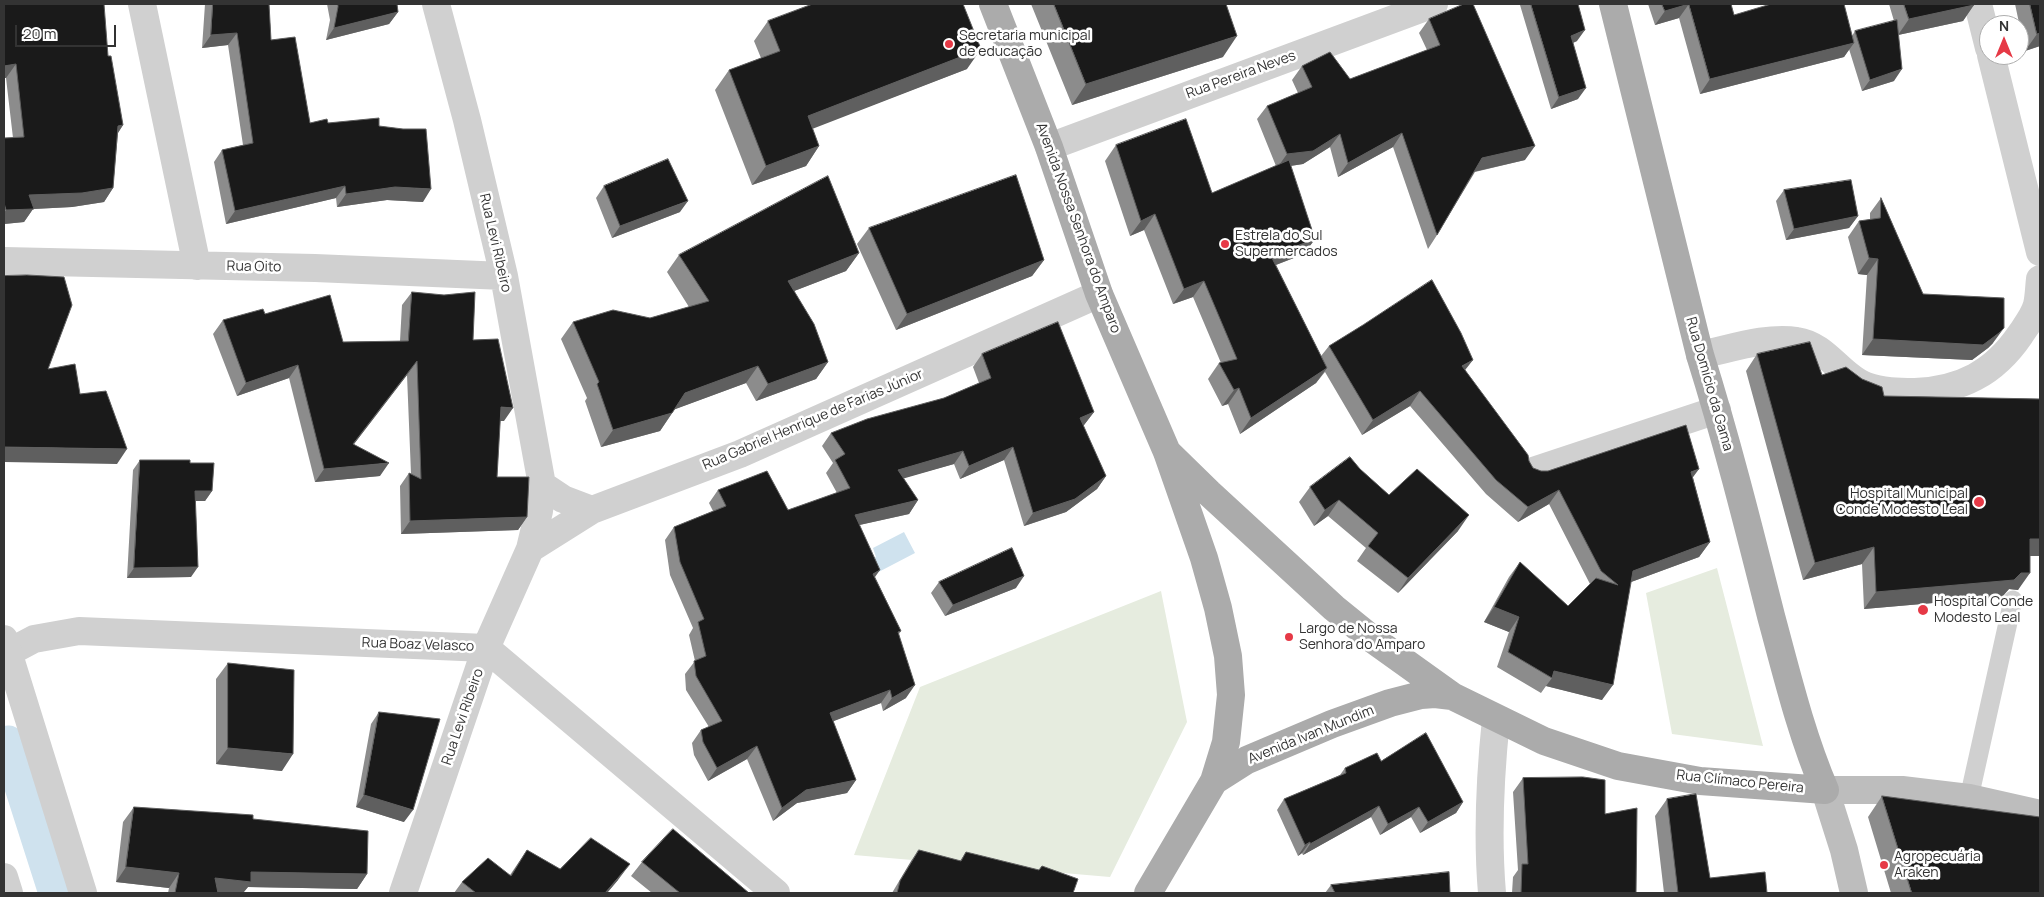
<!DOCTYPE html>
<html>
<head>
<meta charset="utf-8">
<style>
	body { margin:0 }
	#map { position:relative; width:2044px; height:897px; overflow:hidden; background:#fff; font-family:Manrope,sans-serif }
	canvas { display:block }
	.frame { position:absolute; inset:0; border:5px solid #333; pointer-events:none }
	.north { position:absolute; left:1979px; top:15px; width:50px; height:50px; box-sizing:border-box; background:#fff; border:1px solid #adadad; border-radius:50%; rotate:0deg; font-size:14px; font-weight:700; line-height:20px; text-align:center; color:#333 }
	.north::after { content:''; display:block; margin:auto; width:18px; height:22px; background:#e63946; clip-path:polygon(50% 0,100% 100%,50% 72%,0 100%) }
	.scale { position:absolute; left:15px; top:25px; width:101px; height:22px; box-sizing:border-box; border:2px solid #333; border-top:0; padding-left:6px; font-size:15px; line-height:18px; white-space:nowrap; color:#333; -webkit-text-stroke:4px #fff; paint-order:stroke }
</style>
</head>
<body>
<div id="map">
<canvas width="2044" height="897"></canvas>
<div class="frame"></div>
<div class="north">N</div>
<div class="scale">20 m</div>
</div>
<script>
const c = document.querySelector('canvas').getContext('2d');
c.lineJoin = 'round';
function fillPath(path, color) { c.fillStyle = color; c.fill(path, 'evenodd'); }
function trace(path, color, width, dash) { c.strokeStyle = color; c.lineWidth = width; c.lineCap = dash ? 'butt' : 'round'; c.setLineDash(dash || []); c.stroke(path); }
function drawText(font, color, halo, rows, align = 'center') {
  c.font = font + ' Manrope,sans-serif'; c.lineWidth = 5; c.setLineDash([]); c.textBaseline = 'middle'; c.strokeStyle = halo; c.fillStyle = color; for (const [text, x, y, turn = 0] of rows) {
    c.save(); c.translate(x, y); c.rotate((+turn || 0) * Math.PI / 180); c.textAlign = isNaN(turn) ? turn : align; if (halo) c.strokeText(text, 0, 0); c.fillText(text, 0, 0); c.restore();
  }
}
fillPath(new Path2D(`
	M 1717,568 L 1763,746 L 1672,734 L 1646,593 Z
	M 1161,591 L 1187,722 L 1110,877 L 854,855 L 920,687 Z`), '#e6ecdf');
fillPath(new Path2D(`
	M 904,532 L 915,553 L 869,577 L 862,563 L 876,557 L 873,548 Z`), '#cfe2ee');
trace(new Path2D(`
	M 8,743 L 56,893`), '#cfe2ee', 35);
trace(new Path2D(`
	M 1969,798 L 2013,600`), '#d0d0d0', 19);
trace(new Path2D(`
	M 142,4 L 197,266
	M 1978,4 L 1989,48
	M 1991,55 L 2040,252
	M 1049,147 L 1434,4
	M 4,261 L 315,268 L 504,276
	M 1700,355 C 1730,349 1766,336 1797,341 C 1826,345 1841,377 1866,386 C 1882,392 1899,392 1915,392 C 1961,390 1994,373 2020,335 C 2026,326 2034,316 2037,305 C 2039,296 2039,287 2040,279
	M 1533,471 L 1717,410
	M 542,485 L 563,499 L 592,510
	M 530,549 L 592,510 L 740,454 L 1099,294
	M 4,655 L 34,639 L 79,631 L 486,648 L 776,893
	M 403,893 L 486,648 L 530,549 L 539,511 L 542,485 L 504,276 L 467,120 L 436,4
	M 1492,893 C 1487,835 1490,777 1496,719`), '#d0d0d0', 28);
trace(new Path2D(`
	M 4,639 L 83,893
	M 4,877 L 9,893`), '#d0d0d0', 28);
trace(new Path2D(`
	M 1854,893 L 1844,850 L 1825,790 L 1902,790 L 1969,798 L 2040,814`), '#bdbdbd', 28);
trace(new Path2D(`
	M 993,4 L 1049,147 L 1099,294 L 1167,452 L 1204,558 L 1218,608 L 1228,656 L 1231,695 L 1226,742 L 1214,781
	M 1167,452 L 1209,493 L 1334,608 L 1371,638 L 1452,696 L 1544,741 L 1618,766 L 1700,781 L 1825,790 C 1801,734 1787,675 1771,616 C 1749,529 1727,441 1700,355 L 1613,4
	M 1148,893 L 1214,781 L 1247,760 L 1332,724 L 1390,703 L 1421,695 L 1435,694 L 1452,696`), '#ababab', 28);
fillPath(new Path2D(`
	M 4,4 L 108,56 L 123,125 L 118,133 L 113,188 L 104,202 L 72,207 L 33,209 L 24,222 L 4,224 L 4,138 L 13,138 L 6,78 L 4,78 Z
	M 205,4 L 269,4 L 271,40 L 310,123 L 328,123 L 379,126 L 423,202 L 387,200 L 337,207 L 336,198 L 226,224 L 214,162 L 222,150 L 243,145 L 228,45 L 202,48 Z
	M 327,4 L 397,4 L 398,12 L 389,24 L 326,40 L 330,20 Z
	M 808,4 L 963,4 L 967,69 L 812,128 L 819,146 L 806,166 L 752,185 L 715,90 L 729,70 L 761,58 L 754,41 L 768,21 L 809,5 Z
	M 1031,4 L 1226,4 L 1223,57 L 1072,105 Z
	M 1520,4 L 1578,4 L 1577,41 L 1573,43 L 1578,99 L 1551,109 L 1520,5 Z
	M 1648,4 L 1731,4 L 1734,15 L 1852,36 L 1855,31 L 1894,21 L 1889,4 L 1974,4 L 1963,21 L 1898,35 L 1894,81 L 1862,91 L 1849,49 L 1844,57 L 1700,94 L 1679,18 L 1655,25 Z
	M 2015,4 L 2040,4 L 2040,46 L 2025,51 Z
	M 1429,19 L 1525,160 L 1475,172 L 1437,235 L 1428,249 L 1393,147 L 1338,177 L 1330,147 L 1303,164 L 1290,166 L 1315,239 L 1304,254 L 1276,265 L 1321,356 L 1329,346 L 1465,370 L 1533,468 L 1541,471 L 1693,478 L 1710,542 L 1699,557 L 1631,582 L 1602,700 L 1546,686 L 1541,693 L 1497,667 L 1509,632 L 1484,622 L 1509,577 L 1520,562 L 1568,606 L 1590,584 L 1549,504 L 1518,522 L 1486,494 L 1410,406 L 1362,435 L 1325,372 L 1316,383 L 1240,434 L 1228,404 L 1222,406 L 1208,379 L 1219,363 L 1221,363 L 1193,297 L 1173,304 L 1144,230 L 1130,236 L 1105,161 L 1116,145 L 1212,193 L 1276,166 L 1257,119 L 1267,106 L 1298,93 L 1292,80 L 1302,66 L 1350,79 L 1427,50 L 1419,33 Z
	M 604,186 L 680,212 L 612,238 L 596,198 Z
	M 1784,190 L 1858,216 L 1849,228 L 1786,240 L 1776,201 Z
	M 1881,198 L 1923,294 L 1993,343 L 1988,348 L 1972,360 L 1862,355 L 1867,275 L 1858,274 L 1848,237 L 1859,221 L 1870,220 L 1870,213 Z
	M 869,228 L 1044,260 L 1032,276 L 896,330 L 857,244 Z
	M 859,253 L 846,271 L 794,291 L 828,362 L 816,379 L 756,401 L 746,383 L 675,409 L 660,431 L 601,447 L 585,401 L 587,398 L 561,339 L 573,322 L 650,318 L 689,307 L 667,272 L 679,255 Z
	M 412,292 L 473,340 L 504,421 L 500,421 L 497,477 L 527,517 L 518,530 L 401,534 L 400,486 L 409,473 L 411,474 L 407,375 L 354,444 L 380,476 L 315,482 L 289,378 L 237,396 L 213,334 L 223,320 L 265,314 L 343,342 L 400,341 L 402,305 Z
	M 982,354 L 1094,412 L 1084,425 L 1083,426 L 1106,476 L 1097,489 L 1066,512 L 1024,526 L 1004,460 L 960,479 L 954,464 L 903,478 L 918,500 L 909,514 L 859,525 L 875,577 L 901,631 L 899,634 L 906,698 L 883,711 L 881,703 L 833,721 L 856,780 L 847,793 L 797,803 L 773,821 L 747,759 L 708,781 L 694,755 L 692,743 L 701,730 L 709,727 L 686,690 L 685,674 L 695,661 L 689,635 L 693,628 L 670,575 L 665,540 L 674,527 L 713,511 L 709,503 L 718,490 L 788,510 L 837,493 L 826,473 L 833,463 L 822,446 L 831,433 L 944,398 L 979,383 L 973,367 Z
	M 1757,354 L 1884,396 L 2040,399 L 2040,556 L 2030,556 L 2018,590 L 2009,589 L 2002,597 L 1864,609 L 1862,564 L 1803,580 L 1746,371 Z
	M 140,460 L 190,463 L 212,491 L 205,501 L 196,501 L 191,577 L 127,578 L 133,470 Z
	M 1360,469 L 1389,495 L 1458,531 L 1398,593 L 1357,561 L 1366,548 L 1328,516 L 1314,526 L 1299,502 L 1310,487 Z
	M 939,582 L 1016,588 L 945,616 L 931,593 Z
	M 228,663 L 282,771 L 216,764 L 216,679 Z
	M 379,712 L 404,822 L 356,807 L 371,724 Z
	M 1345,768 L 1463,802 L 1456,813 L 1420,833 L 1411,817 L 1380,835 L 1371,817 L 1303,855 L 1302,853 L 1298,856 L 1277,810 L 1284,799 L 1340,775 Z
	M 1523,778 L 1605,814 L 1636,893 L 1512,893 L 1513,877 L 1518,870 L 1513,792 Z
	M 1882,796 L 2040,893 L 1891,893 L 1868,817 Z
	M 1667,799 L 1710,878 L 1767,893 L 1664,893 L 1655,816 Z
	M 134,807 L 253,819 L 367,874 L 357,889 L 248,887 L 243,893 L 168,893 L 169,888 L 116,882 L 123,822 Z
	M 527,850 L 560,869 L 618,880 L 607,893 L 454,893 L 462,882 L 510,875 Z
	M 919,850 L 960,861 L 966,852 L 1073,893 L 892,893 L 911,861 Z
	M 642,862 L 749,893 L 652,893 L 631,876 Z
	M 1331,885 L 1450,893 L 1325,893 Z`), '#8c8c8c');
fillPath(new Path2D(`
	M 1689,4 L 1679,18 L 1655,25 L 1665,11 Z
	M 1974,5 L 1963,21 L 1898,35 L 1909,19 Z
	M 398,12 L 389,24 L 326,40 L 334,28 Z
	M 1585,30 L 1577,41 L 1563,47 L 1571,36 Z
	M 237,33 L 228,45 L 202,48 L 211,35 Z
	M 2040,33 L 2040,46 L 2025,51 L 2037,34 Z
	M 1237,36 L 1223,57 L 1072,105 L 1086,84 Z
	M 1854,43 L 1844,57 L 1700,94 L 1710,79 Z
	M 981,49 L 967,69 L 794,136 L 808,116 Z
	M 16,64 L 6,78 L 4,78 L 4,66 Z
	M 1902,69 L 1894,81 L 1862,91 L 1870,80 Z
	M 1586,88 L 1578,99 L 1551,109 L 1559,97 Z
	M 123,125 L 114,139 L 118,126 Z
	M 1402,133 L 1393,147 L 1338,177 L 1348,163 Z
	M 1340,134 L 1330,147 L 1303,164 L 1277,168 L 1287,154 Z
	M 819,146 L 806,166 L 752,185 L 766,166 Z
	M 1535,146 L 1525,160 L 1473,172 L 1482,158 Z
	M 345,186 L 336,198 L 226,224 L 235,211 Z
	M 395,187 L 431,189 L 423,202 L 387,200 L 337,207 L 346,194 Z
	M 113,188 L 104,202 L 72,207 L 33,209 L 24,222 L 4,224 L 4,213 L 6,210 L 29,195 Z
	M 688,201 L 680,212 L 612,238 L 620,226 Z
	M 1155,214 L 1144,230 L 1130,236 L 1141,221 Z
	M 1858,216 L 1849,228 L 1786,240 L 1794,229 Z
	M 1315,239 L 1304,254 L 1260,271 L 1271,256 Z
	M 859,253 L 846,271 L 776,298 L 788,281 Z
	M 1869,258 L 1878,259 L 1867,275 L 1858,274 Z
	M 1044,260 L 1032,276 L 896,330 L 907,314 Z
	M 1204,281 L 1193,297 L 1173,304 L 1184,289 Z
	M 2004,328 L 1993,343 L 1988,348 L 1972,360 L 1862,355 L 1873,339 Z
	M 1473,360 L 1462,374 L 1462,366 Z
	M 417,361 L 407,375 L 344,457 L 353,444 Z
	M 828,362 L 816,379 L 756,401 L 768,384 Z
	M 298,365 L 289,378 L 237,396 L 246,383 Z
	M 758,366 L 746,383 L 673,410 L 685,393 Z
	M 1327,368 L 1316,383 L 1240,434 L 1251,418 Z
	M 1239,388 L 1228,404 L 1222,406 L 1234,390 Z
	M 1420,391 L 1410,406 L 1362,435 L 1373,420 Z
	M 501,407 L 513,408 L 504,421 L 492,421 Z
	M 1094,412 L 1084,425 L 1071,431 L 1080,418 Z
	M 672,413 L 660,431 L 601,447 L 613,430 Z
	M 4,447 L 127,449 L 117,464 L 4,462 Z
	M 1013,447 L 1004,460 L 960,479 L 969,466 Z
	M 963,451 L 954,464 L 888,483 L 898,470 Z
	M 389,463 L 380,476 L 315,482 L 324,469 Z
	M 1699,469 L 1688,484 L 1691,472 Z
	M 1106,476 L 1097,489 L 1066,512 L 1024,526 L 1033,513 Z
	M 1559,490 L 1549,504 L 1518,522 L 1528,507 Z
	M 195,491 L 212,491 L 205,501 L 188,501 Z
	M 918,500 L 909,514 L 846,528 L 855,515 Z
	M 1339,500 L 1328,516 L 1314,526 L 1325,510 Z
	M 1469,515 L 1458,531 L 1398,593 L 1408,578 Z
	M 527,517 L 518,530 L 401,534 L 410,521 Z
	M 2030,539 L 2040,539 L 2040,556 L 2018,556 Z
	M 1710,542 L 1699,557 L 1623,585 L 1633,571 Z
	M 1874,547 L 1862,564 L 1803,580 L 1815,563 Z
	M 198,567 L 191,577 L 127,578 L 134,568 Z
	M 880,570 L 870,584 L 873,574 Z
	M 2021,573 L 2030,573 L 2018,590 L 2009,589 L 2002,597 L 1864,609 L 1876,592 Z
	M 1024,576 L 1016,588 L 945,616 L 953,605 Z
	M 1494,607 L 1519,617 L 1509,632 L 1484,622 Z
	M 1554,671 L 1613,685 L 1602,700 L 1546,686 L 1552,678 Z
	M 915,685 L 906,698 L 883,711 L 892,698 Z
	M 890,690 L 881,703 L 821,726 L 830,713 Z
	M 757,746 L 747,759 L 708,781 L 717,768 Z
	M 228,748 L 293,754 L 282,771 L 216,764 Z
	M 856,780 L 847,793 L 797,803 L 773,821 L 782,808 L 806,790 Z
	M 364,795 L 413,810 L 404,822 L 356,807 Z
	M 1463,802 L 1456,813 L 1420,833 L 1428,822 Z
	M 1379,806 L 1371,817 L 1303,855 L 1310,844 Z
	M 1419,807 L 1411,817 L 1380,835 L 1388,824 Z
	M 1310,842 L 1302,853 L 1298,856 L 1305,845 Z
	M 630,864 L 618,880 L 607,893 L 605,893 Z
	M 126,867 L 179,873 L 169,888 L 116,882 Z
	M 251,872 L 367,874 L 357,889 L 248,887 L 243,893 L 213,893 L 215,878 Z`), '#5f5f5f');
const building = new Path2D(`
	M 4,4 L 104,4 L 108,56 L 111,56 L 123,125 L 118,126 L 113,188 L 82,193 L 29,195 L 34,209 L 6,210 L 4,203 L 4,138 L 24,137 L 16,64 L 4,66 Z
	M 213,4 L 269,4 L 271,40 L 295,37 L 310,123 L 327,119 L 328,123 L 379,118 L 379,126 L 403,129 L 426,129 L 431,189 L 395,187 L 346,194 L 345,186 L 235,211 L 222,150 L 253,143 L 237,33 L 211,35 Z
	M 338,4 L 397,4 L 398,12 L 334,28 L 338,7 Z
	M 813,4 L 963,4 L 981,49 L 808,116 L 819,146 L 766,166 L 729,70 L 780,51 L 768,21 Z
	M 1054,4 L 1226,4 L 1237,36 L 1086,84 Z
	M 1464,4 L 1473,4 L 1535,146 L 1482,158 L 1437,235 L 1402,133 L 1348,163 L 1340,134 L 1313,151 L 1287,154 L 1267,106 L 1312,87 L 1302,66 L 1330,52 L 1350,79 L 1440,45 L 1429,19 Z
	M 1531,4 L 1578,4 L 1585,30 L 1571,36 L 1586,88 L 1559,97 Z
	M 1662,4 L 1689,4 L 1665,11 Z
	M 1689,4 L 1731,4 L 1734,15 L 1771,4 L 1844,4 L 1854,43 L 1710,79 Z
	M 1904,4 L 1974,4 L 1974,5 L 1909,19 Z
	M 2030,4 L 2040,4 L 2040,33 L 2037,34 Z
	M 1897,20 L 1902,69 L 1870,80 L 1855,31 Z
	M 1186,119 L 1212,193 L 1289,160 L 1315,239 L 1271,256 L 1327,368 L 1251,418 L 1239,388 L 1234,390 L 1219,363 L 1237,359 L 1204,281 L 1184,289 L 1155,214 L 1141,221 L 1116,145 Z
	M 668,159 L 688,201 L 620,226 L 604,186 Z
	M 1016,175 L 1044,260 L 907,314 L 869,228 Z
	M 828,176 L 859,253 L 788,281 L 814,324 L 828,362 L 768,384 L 758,366 L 685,393 L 672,413 L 613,430 L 597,384 L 599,382 L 573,322 L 613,310 L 650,318 L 709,301 L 679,255 Z
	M 1851,180 L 1858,216 L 1794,229 L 1784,190 Z
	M 1881,198 L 1923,294 L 2004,298 L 2004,328 L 1999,333 L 1983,345 L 1873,339 L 1878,259 L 1869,258 L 1859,221 L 1880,218 Z
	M 27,275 L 64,277 L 72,305 L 48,369 L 75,364 L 80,394 L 106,391 L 127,449 L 4,447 L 4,276 Z
	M 1432,280 L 1461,333 L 1473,360 L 1462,366 L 1528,455 L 1529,461 L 1533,468 L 1541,471 L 1548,471 L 1686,425 L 1699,469 L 1691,472 L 1710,542 L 1633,571 L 1613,685 L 1554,671 L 1552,678 L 1508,652 L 1519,617 L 1494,607 L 1520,562 L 1568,606 L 1596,578 L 1618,585 L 1601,571 L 1559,490 L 1528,507 L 1496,480 L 1420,391 L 1373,420 L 1329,346 L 1363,325 Z
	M 412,292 L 444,295 L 475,292 L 473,340 L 498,339 L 513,408 L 501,407 L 497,477 L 529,477 L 527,517 L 410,521 L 409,473 L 421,479 L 417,361 L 353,444 L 389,463 L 324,469 L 298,365 L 246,383 L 223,320 L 263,309 L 265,314 L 330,295 L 343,342 L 408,341 Z
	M 1058,322 L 1094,412 L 1080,418 L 1106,476 L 1075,499 L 1033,513 L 1013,447 L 969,466 L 963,451 L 898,470 L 918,500 L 855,515 L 880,570 L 873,574 L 901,631 L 898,632 L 915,685 L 892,698 L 890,690 L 830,713 L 856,780 L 806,790 L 782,808 L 757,746 L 717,768 L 703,742 L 701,730 L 722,721 L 696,676 L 694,661 L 706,656 L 698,622 L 704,619 L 680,562 L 674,527 L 726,506 L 718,490 L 767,471 L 788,510 L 850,488 L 835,460 L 845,454 L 831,433 L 867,419 L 944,398 L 991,378 L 982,354 Z
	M 1810,342 L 1822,375 L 1846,367 L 1862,379 L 1882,387 L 1884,396 L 2040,399 L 2040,539 L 2030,539 L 2030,573 L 2021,573 L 2014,580 L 1876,592 L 1874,547 L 1815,563 L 1757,354 Z
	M 1350,457 L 1360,469 L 1389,495 L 1417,469 L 1469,515 L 1408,578 L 1368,546 L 1378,533 L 1339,500 L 1325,510 L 1310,487 Z
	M 140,460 L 190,460 L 190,463 L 214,463 L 212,491 L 195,491 L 198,567 L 134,568 Z
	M 1012,548 L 1024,576 L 953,605 L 939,582 Z
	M 228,663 L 294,670 L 293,754 L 228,748 Z
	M 379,712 L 440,719 L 413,810 L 364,795 Z
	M 1426,733 L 1463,802 L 1428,822 L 1419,807 L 1388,824 L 1379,806 L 1310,844 L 1310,842 L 1305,845 L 1284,799 L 1346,773 L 1345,768 L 1377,753 L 1381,761 Z
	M 1583,777 L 1605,780 L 1605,814 L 1637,808 L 1636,893 L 1521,893 L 1522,864 L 1528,864 L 1523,778 Z
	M 1696,794 L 1710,878 L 1765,872 L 1767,893 L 1678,893 L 1667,799 Z
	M 1882,796 L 2040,817 L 2040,893 L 1912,893 Z
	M 134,807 L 253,815 L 253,819 L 368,831 L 367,874 L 251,872 L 251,882 L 215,878 L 218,893 L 175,893 L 179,873 L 126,867 Z
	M 673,829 L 749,893 L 680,893 L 642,862 Z
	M 591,838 L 630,864 L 605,893 L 476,893 L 462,882 L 488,858 L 511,876 L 527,850 L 560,869 Z
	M 919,850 L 961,861 L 966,852 L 1039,870 L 1042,866 L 1078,879 L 1073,893 L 897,893 L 900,881 Z
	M 1449,872 L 1450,893 L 1335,893 L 1331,885 Z`);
fillPath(building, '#1a1a1a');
trace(building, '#5f5f5f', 1);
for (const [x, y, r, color] of [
	[949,44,5,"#e63946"],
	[1225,244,5,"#e63946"],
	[1979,502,6,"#e63946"],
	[1923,610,6,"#e63946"],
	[1289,637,5,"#e63946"],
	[1884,865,5,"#e63946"]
]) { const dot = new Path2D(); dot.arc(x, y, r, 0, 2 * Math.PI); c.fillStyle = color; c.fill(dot); trace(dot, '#fff', 2); }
drawText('14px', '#333', '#fff', [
	["Secretaria municipal",959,36],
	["de educação",959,52],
	["Estrela do Sul",1235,236],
	["Supermercados",1235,252],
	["Hospital Municipal",1968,494,"right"],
	["Conde Modesto Leal",1968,510,"right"],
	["Hospital Conde",1934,602],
	["Modesto Leal",1934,618],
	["Largo de Nossa",1299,629],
	["Senhora do Amparo",1299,645],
	["Agropecuária",1894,857],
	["Araken",1894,873]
], 'left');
drawText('14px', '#333', '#fff', [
	["Rua Pereira Neves",1241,75,-20],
	["Avenida Nossa Senhora do Amparo",1078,228,70],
	["Rua Levi Ribeiro",495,243,77],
	["Rua Oito",254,267,1],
	["Rua Domício da Gama",1709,384,74],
	["Rua Gabriel Henrique de Farias Júnior",813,420,-23],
	["Rua Boaz Velasco",418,645,2],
	["Rua Levi Ribeiro",463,717,-71],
	["Avenida Ivan Mundim",1311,735,-22],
	["Rua Clímaco Pereira",1740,782,6]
]);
</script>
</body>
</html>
